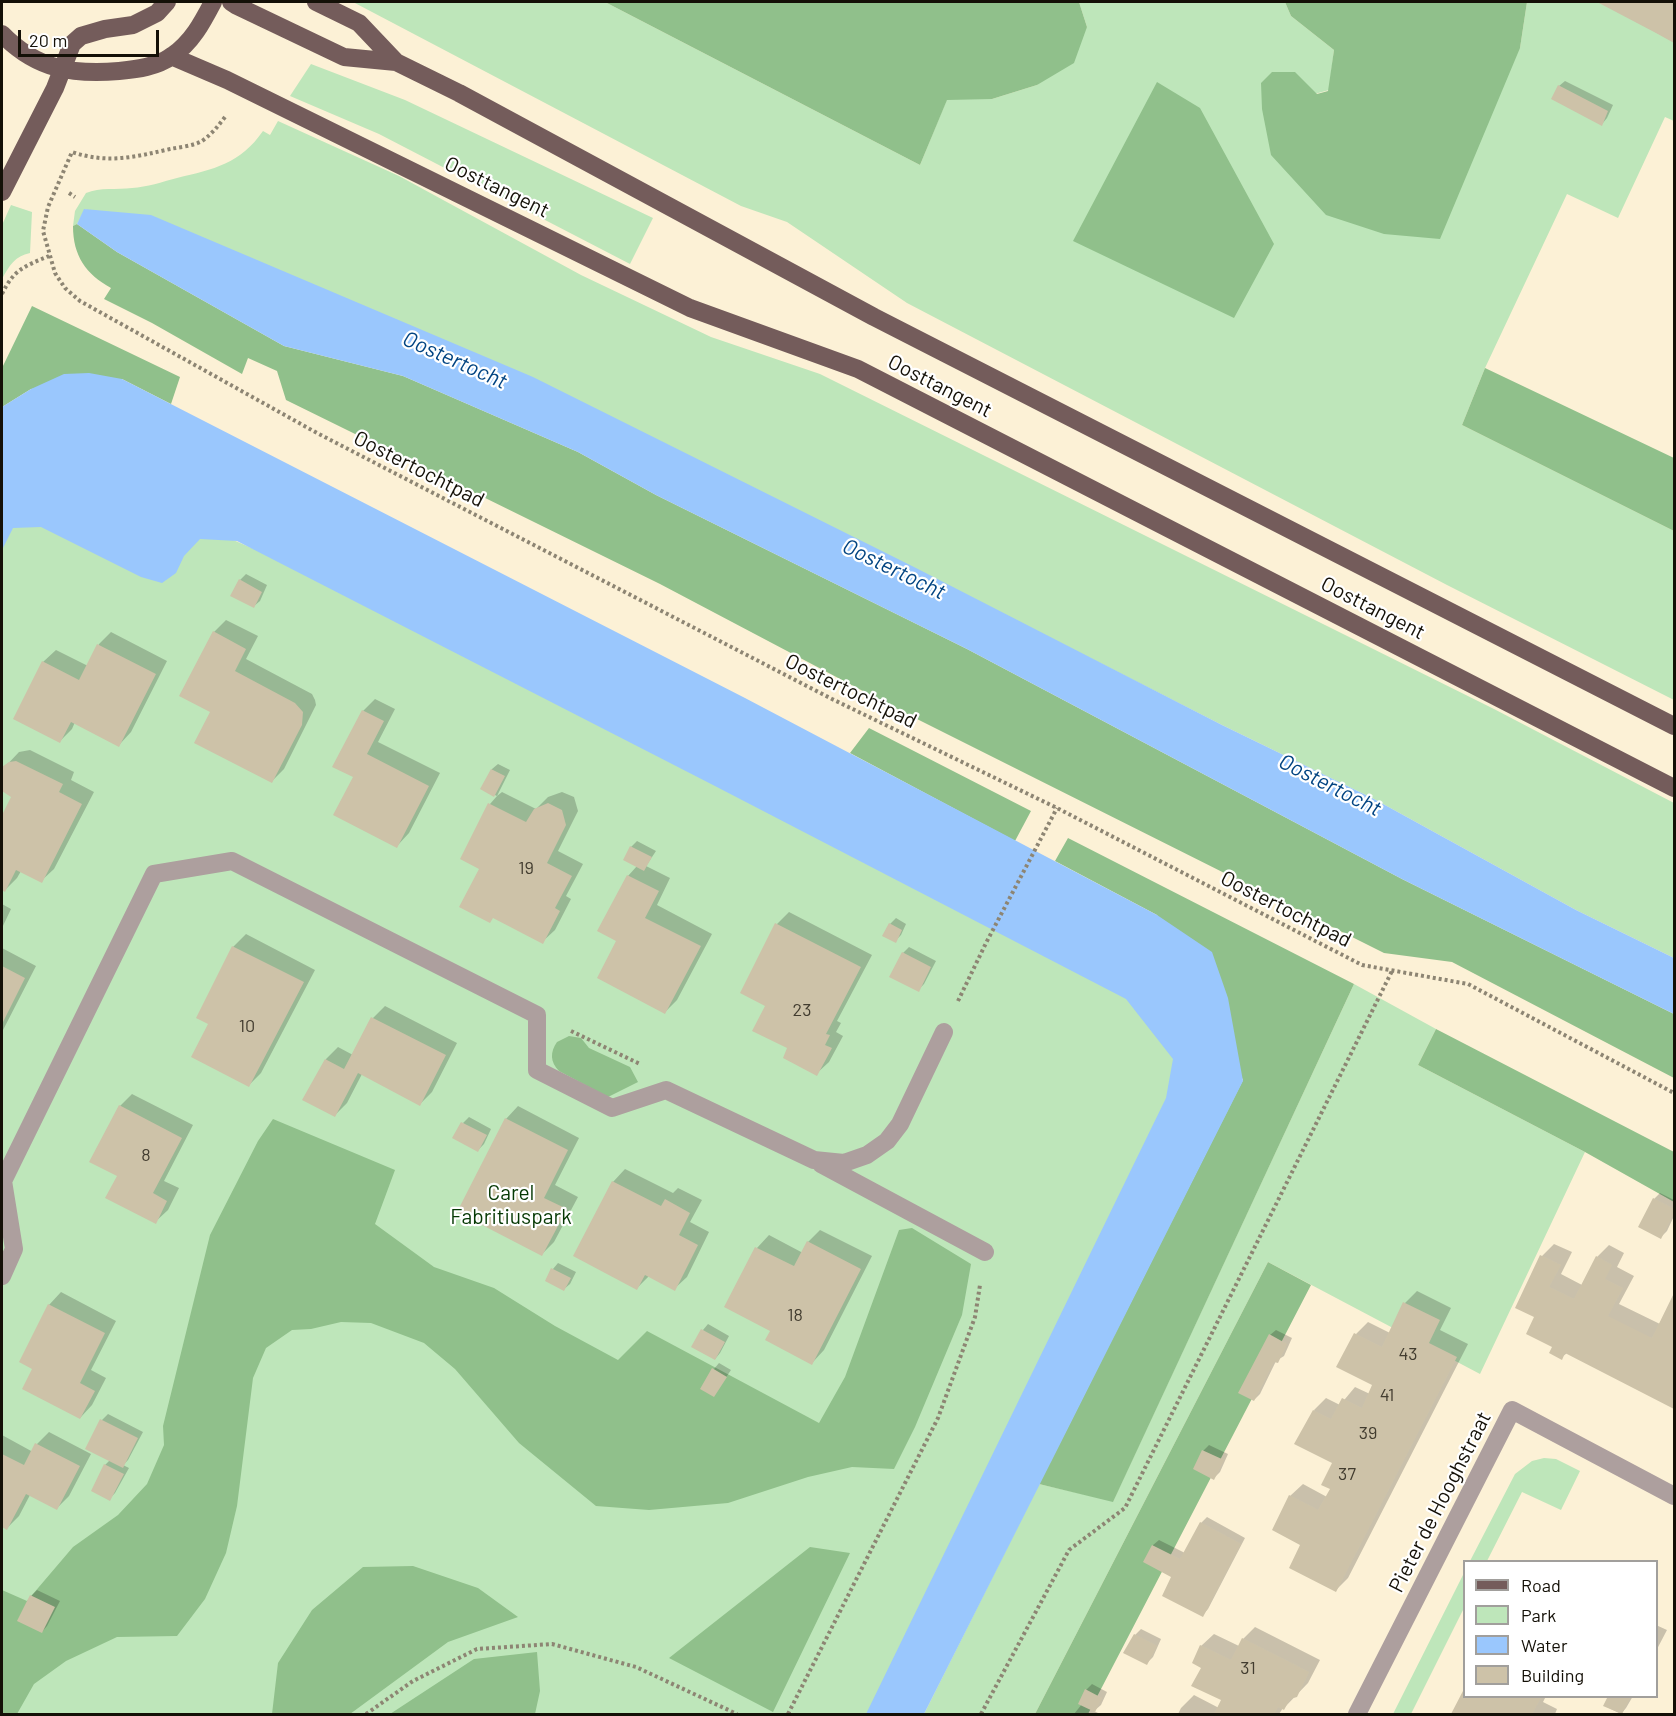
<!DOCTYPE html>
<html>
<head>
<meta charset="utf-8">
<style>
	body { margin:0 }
	#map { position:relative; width:1676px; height:1716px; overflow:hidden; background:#fcf1d6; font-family:Barlow,sans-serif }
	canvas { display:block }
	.frame { position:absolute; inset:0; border:3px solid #141007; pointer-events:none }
	.legend { position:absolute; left:1463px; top:1560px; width:195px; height:138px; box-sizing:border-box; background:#fff; border:2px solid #a19f9c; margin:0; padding:8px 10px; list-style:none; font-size:18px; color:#141007 }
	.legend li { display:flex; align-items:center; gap:12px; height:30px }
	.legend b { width:30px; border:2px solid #a19f9c }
	.scale { position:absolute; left:18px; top:30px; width:141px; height:27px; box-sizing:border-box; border:3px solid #141007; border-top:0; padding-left:8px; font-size:18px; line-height:21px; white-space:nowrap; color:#141007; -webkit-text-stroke:4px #fff; paint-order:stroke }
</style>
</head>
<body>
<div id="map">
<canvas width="1676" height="1716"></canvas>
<div class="frame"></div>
<ul class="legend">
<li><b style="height:8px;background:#745c5b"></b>Road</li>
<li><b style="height:16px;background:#bee6ba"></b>Park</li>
<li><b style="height:16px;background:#9ac7fd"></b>Water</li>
<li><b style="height:16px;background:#cdc2a8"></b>Building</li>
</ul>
<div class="scale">20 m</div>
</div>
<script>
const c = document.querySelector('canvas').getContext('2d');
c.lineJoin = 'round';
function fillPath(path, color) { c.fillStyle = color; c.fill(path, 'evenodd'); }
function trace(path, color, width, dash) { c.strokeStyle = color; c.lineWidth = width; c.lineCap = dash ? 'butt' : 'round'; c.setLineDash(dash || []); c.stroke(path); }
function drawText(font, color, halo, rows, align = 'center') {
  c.font = font + ' Barlow,sans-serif'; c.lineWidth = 4.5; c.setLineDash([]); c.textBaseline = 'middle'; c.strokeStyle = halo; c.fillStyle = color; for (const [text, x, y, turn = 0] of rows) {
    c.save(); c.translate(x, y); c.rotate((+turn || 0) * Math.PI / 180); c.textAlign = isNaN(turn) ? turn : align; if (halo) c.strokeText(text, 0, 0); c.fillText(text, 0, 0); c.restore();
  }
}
fillPath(new Path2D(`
	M 353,2 L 605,2 L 920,165 L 947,99 L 992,99 L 1037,85 L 1087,27 L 1079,2 L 1285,2 L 1291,16 L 1334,50 L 1329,90 L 1262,109 L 1520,48 L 1527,2 L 1674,2 L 1674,121 L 1665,117 L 1618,218 L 1567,194 L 1485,368 L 1462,425 L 1674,531 L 1674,700 L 1447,585 L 907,303 L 787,222 L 741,206 Z
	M 311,64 L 405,100 L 653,218 L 630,264 L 379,134 L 290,96 Z
	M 278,121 L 399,176 L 581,275 L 711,337 L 820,374 L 1494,709 L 1674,803 L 1674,958 L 1576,910 L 1374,799 L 1222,725 L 854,538 L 85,209 L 77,224 L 73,226 L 75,211 L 86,193 C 100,187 117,190 132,188 C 147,187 162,182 177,178 C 214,169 240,164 263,131 L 270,135 Z
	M 11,205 L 32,212 L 30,253 C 15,256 9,266 2,279 L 2,225 Z
	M 2,440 L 1285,995 L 900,1714 L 2,1714 Z
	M 1354,984 L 1436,1029 L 1418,1065 L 1585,1152 L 1480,1374 L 1268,1262 L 1035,1714 L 924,1714 L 1039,1484 L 1113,1501 Z
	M 1544,1458 L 1556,1459 L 1580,1471 L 1561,1510 L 1522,1492 L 1487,1561 L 1470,1561 L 1515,1474 L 1532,1461 Z
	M 1464,1573 L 1464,1608 L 1411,1714 L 1393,1714 Z`), '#bee6ba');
fillPath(new Path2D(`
	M 605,2 L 1079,2 L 1087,27 L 1074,63 L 1037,85 L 992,99 L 947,100 L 920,165 Z
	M 1285,2 L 1527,2 L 1520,48 L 1440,239 L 1384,234 L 1326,215 L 1271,155 L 1262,109 L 1261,83 L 1272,72 L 1295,72 L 1317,94 L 1328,91 L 1334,50 L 1291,16 Z
	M 1157,82 L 1200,108 L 1274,244 L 1234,318 L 1073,241 Z
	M 77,224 L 117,252 L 284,346 L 403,376 L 578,452 L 656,495 L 967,649 L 1402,879 L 1674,1014 L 1674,1078 L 1452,962 L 1384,953 L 897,709 L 660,584 L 286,400 L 277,371 L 248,358 L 242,374 L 152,323 L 104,299 L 111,288 C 86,274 73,256 73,226 Z
	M 32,306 L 180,377 L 171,404 L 122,379 L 31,389 L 2,407 L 2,368 Z
	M 1485,368 L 1674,458 L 1674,531 L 1462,425 Z
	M 869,728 L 1031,811 L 1015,841 L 850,753 Z
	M 1068,838 L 1354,984 L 1113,1502 L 1039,1484 L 1243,1080 L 1157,915 L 1055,861 Z
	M 1436,1029 L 1674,1152 L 1674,1202 L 1585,1152 L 1418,1065 Z
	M 569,1036 L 581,1038 L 589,1048 L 630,1067 L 638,1082 L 608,1097 L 559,1071 C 550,1062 550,1052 557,1042 Z
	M 273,1119 L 395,1170 L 375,1224 L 434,1267 L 494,1288 L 555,1326 L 618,1360 L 647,1331 L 819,1423 L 845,1377 L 899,1230 L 912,1228 L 971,1264 L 962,1315 L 915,1427 L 894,1469 L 852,1467 L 808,1477 L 728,1503 L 649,1510 L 596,1506 L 519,1443 L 455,1369 L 424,1343 L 371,1323 L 341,1322 L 311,1329 L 292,1330 L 266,1348 L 253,1378 L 237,1506 L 226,1553 L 205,1599 L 177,1636 L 117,1637 L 66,1661 L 34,1684 L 17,1714 L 2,1714 L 2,1590 L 27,1601 L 73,1547 L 118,1515 L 147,1484 L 164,1445 L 163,1426 L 210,1235 L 258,1141 Z
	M 1268,1262 L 1311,1285 L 1088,1714 L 1035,1714 Z
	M 810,1547 L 850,1553 L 773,1712 L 669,1658 Z
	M 413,1566 L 478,1588 L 518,1617 L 448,1642 L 350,1714 L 272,1714 L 278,1663 L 312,1610 L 363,1567 Z
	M 537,1652 L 540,1691 L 535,1714 L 390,1714 L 474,1659 Z`), '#90c08b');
fillPath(new Path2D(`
	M 84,209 L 151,215 L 533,377 L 916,568 L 1222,725 L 1374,799 L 1576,910 L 1674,958 L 1674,1014 L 1402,879 L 967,649 L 656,495 L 578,452 L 403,376 L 284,346 L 117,252 L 77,224 Z
	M 89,373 L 122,379 L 745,698 L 1157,915 L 1212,952 L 1228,998 L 1243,1081 L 924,1714 L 866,1714 L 1166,1098 L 1173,1059 L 1126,999 L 713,785 L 237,541 L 200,539 L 184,556 L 176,573 L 162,583 L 141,577 L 41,527 L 13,528 L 2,550 L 2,407 L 31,389 L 64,374 Z`), '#9ac7fd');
fillPath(new Path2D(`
	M 1600,2 L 1674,2 L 1674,42 Z
	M 1565,81 L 1613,105 L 1607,118 L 1602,124 L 1559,86 Z
	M 246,574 L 267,585 L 260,601 L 254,606 L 240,580 Z
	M 226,620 L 258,636 L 246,659 L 312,694 L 315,700 L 316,705 L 284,769 L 272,781 L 212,711 L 214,632 Z
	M 111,632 L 167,661 L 131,732 L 119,745 L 75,722 L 72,729 L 60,741 L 43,662 L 56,650 L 88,666 L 99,644 Z
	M 375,699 L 395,709 L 378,742 L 440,773 L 409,833 L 397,846 L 355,777 L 363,711 Z
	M 30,750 L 74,772 L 71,780 L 94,792 L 54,869 L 41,881 L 21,871 L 17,878 L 5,890 L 2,888 L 2,816 L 13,797 L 2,787 L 2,770 L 19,752 Z
	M 498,764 L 510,770 L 497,796 L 502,792 L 536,809 L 548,797 L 562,792 L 574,797 L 578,811 L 558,851 L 583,864 L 566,896 L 571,899 L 555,930 L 542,942 L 481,869 L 490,804 L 497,796 L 482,789 L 492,769 Z
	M 637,841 L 656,851 L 646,866 L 670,878 L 657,905 L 712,934 L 677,1000 L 665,1012 L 618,941 L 628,876 L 637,866 L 625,860 L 631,847 Z
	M 2,904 L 11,909 L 2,928 Z
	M 789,912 L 872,955 L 837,1021 L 841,1023 L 836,1032 L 843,1036 L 829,1062 L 816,1074 L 789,1048 L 767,1005 L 777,924 Z
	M 896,918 L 906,924 L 901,935 L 895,941 L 890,924 Z
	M 246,934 L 315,970 L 261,1073 L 249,1085 L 210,1024 L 198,1017 L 233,947 Z
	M 909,947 L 936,961 L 924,984 L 918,990 L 903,953 Z
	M 2,948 L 36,966 L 2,1032 Z
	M 385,1006 L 457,1043 L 432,1092 L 420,1104 L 362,1074 L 347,1103 L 334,1116 L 326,1059 L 338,1047 L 353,1055 L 373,1018 Z
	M 132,1094 L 193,1125 L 164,1181 L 179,1188 L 168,1210 L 155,1222 L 119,1176 L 120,1106 Z
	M 518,1106 L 579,1138 L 555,1185 L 578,1197 L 554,1242 L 542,1254 L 506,1119 Z
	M 469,1117 L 491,1129 L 484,1144 L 478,1150 L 463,1123 Z
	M 625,1169 L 673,1193 L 678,1188 L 702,1200 L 690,1222 L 709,1232 L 687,1277 L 674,1289 L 649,1276 L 637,1288 L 613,1182 Z
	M 1660,1193 L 1674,1200 L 1674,1216 L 1667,1231 L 1661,1237 L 1640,1226 L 1654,1199 Z
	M 820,1230 L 872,1256 L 824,1350 L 812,1363 L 772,1330 L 726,1306 L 757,1248 L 769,1235 L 803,1253 L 808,1242 Z
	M 1554,1244 L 1572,1252 L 1561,1274 L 1582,1285 L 1597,1257 L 1609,1245 L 1624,1253 L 1617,1267 L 1634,1276 L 1619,1304 L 1660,1324 L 1674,1296 L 1674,1408 L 1567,1353 L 1561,1358 L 1536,1317 L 1542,1256 Z
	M 558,1263 L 576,1272 L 570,1284 L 564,1289 L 547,1280 L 553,1269 Z
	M 1417,1291 L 1451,1308 L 1440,1330 L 1468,1344 L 1348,1578 L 1336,1590 L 1302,1545 L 1290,1496 L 1303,1484 L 1327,1497 L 1332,1488 L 1335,1463 L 1314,1410 L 1326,1398 L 1340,1405 L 1355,1387 L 1370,1394 L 1374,1385 L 1356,1334 L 1368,1322 L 1390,1333 L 1405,1303 Z
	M 61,1292 L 116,1321 L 91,1370 L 106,1378 L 92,1405 L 80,1418 L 35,1368 L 49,1305 Z
	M 708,1324 L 729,1336 L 720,1353 L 715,1359 L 703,1330 Z
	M 1276,1330 L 1292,1338 L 1284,1356 L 1276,1361 L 1260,1394 L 1254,1400 L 1270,1335 Z
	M 719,1363 L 731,1370 L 714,1395 L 714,1369 Z
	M 108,1414 L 143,1432 L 128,1460 L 123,1465 L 129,1468 L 115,1493 L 109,1499 L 105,1465 L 110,1460 L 87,1448 L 102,1420 Z
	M 49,1432 L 91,1454 L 69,1496 L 57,1508 L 30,1495 L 19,1516 L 7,1528 L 2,1525 L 2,1435 L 33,1452 L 37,1444 Z
	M 1209,1445 L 1228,1454 L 1220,1472 L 1214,1478 L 1203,1451 Z
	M 1207,1517 L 1245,1538 L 1208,1609 L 1203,1615 L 1173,1576 L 1145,1561 L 1153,1545 L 1159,1540 L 1185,1553 L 1201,1523 Z
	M 37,1590 L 60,1601 L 47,1626 L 42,1632 L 19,1620 L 31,1596 Z
	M 1656,1625 L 1667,1630 L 1656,1651 Z
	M 1255,1627 L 1320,1660 L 1308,1683 L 1284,1708 L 1283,1708 L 1279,1714 L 1178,1714 L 1181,1708 L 1194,1695 L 1219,1708 L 1223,1700 L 1203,1667 L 1201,1646 L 1214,1634 L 1239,1646 L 1243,1639 Z
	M 1141,1629 L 1161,1639 L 1153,1657 L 1147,1663 L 1135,1635 Z
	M 1092,1684 L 1107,1692 L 1101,1705 L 1094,1711 L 1098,1713 L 1097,1714 L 1074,1714 L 1082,1704 L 1086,1690 Z
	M 1464,1693 L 1464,1696 L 1546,1696 L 1543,1702 L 1557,1709 L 1555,1714 L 1453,1714 Z
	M 1610,1696 L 1633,1696 L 1626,1708 L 1621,1714 L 1605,1706 Z`), '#0003');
fillPath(new Path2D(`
	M 1597,2 L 1674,2 L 1674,43 L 1656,33 Z
	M 1558,85 L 1608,111 L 1602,126 L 1551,99 Z
	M 239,579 L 262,592 L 254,608 L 230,596 Z
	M 213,631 L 246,649 L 235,671 L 295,703 L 303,712 L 302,725 L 272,783 L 194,743 L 210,712 L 179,696 Z
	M 97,644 L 156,674 L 119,747 L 71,722 L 60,743 L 13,719 L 42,661 L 79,680 Z
	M 362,710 L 384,721 L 367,754 L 429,786 L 397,848 L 333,815 L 353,777 L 332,767 Z
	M 16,761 L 63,784 L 59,792 L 82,804 L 42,883 L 16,870 L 5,892 L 2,890 L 2,815 L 11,797 L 2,791 L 2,767 L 9,762 Z
	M 491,769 L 505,776 L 494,797 L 480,789 Z
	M 488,803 L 526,822 L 534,809 L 548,803 L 562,810 L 566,825 L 547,863 L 572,876 L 555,908 L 560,911 L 543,944 L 493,918 L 490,923 L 459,907 L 479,869 L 460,859 Z
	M 630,846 L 652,857 L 644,871 L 623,860 Z
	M 627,875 L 659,891 L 645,918 L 701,946 L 665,1014 L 597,978 L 616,941 L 597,931 Z
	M 775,923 L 861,967 L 826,1034 L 830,1035 L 825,1045 L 832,1048 L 817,1076 L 783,1058 L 787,1048 L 752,1031 L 765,1006 L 740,993 Z
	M 889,923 L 902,930 L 896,943 L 882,936 Z
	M 232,946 L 304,982 L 249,1087 L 191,1057 L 208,1024 L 196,1018 Z
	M 902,952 L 931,967 L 919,992 L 889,977 Z
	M 2,966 L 25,978 L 2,1024 Z
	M 371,1017 L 446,1055 L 420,1106 L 358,1073 L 335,1117 L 302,1100 L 325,1059 L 344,1069 Z
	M 119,1105 L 182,1138 L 153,1193 L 167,1201 L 156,1224 L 105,1198 L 117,1176 L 89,1162 Z
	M 505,1118 L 568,1150 L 544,1198 L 567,1209 L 542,1256 L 457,1212 Z
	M 461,1122 L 487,1135 L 478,1152 L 452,1138 Z
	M 612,1181 L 661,1206 L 665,1199 L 690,1213 L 679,1235 L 698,1245 L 675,1291 L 645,1275 L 637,1290 L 573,1256 Z
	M 1653,1198 L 1674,1209 L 1674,1213 L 1661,1239 L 1638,1227 Z
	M 807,1241 L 861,1269 L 812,1365 L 765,1340 L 770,1331 L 724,1307 L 755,1247 L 794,1266 Z
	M 1540,1255 L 1561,1265 L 1549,1287 L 1574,1299 L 1596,1256 L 1612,1265 L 1605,1279 L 1623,1288 L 1608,1316 L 1652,1338 L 1674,1293 L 1674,1409 L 1565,1353 L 1562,1360 L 1549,1353 L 1552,1347 L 1526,1334 L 1534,1317 L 1515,1308 Z
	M 551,1268 L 571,1278 L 564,1291 L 545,1281 Z
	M 1403,1302 L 1440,1320 L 1429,1343 L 1457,1357 L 1336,1592 L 1289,1568 L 1300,1545 L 1272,1530 L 1289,1495 L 1318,1510 L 1330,1489 L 1321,1485 L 1332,1463 L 1294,1444 L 1313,1410 L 1331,1419 L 1342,1398 L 1362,1408 L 1372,1385 L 1336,1367 L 1354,1333 L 1382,1347 Z
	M 48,1304 L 105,1333 L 80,1383 L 95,1391 L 80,1419 L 22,1389 L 32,1369 L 19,1362 Z
	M 701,1329 L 725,1342 L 715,1360 L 691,1347 Z
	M 1269,1334 L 1287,1344 L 1278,1363 L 1274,1362 L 1254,1401 L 1238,1393 Z
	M 712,1368 L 727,1377 L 714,1397 L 700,1389 Z
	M 100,1419 L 138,1438 L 123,1468 L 85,1449 Z
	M 35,1443 L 80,1466 L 57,1510 L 26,1494 L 7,1530 L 2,1527 L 2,1454 L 24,1465 Z
	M 1202,1450 L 1224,1460 L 1214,1480 L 1193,1469 Z
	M 104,1464 L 124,1474 L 110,1501 L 91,1491 Z
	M 1200,1522 L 1241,1544 L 1203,1617 L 1162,1596 L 1171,1577 L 1143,1562 L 1152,1545 L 1180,1559 Z
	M 30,1595 L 55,1607 L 42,1633 L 17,1621 Z
	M 1134,1634 L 1157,1646 L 1147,1665 L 1123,1653 Z
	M 1242,1638 L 1309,1672 L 1297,1697 L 1290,1699 L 1284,1710 L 1278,1707 L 1274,1714 L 1214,1714 L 1221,1700 L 1191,1686 L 1201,1668 L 1192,1663 L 1200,1645 L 1231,1660 Z
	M 1085,1689 L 1102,1698 L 1095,1712 L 1078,1704 Z
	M 1464,1689 L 1464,1696 L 1542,1696 L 1532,1714 L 1451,1714 Z
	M 1608,1696 L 1631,1696 L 1622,1714 L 1603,1706 Z`), '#cdc2a8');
trace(new Path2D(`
	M 225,117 C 218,126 212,134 202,141 C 193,146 180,147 170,149 C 135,157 108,164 72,152 L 48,207 L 43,231 L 55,273 L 65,288 L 80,301 L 317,433 L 832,699 L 1057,808 L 1362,965 L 1468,984 L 1674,1093
	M 69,193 L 75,197
	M 2,294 C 14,269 25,266 49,256
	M 958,1001 L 986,943 L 1057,808
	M 571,1031 L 640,1064
	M 366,1714 L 413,1681 L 477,1649 L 552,1644 L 636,1667 L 737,1714
	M 788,1714 L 938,1418 L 975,1317 L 980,1285
	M 981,1714 L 1069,1550 L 1125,1508 L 1392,971`), '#8d8573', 4, [3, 3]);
trace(new Path2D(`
	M 821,1164 L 985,1252
	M 2,1276 L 14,1249 L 3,1181 L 154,874 L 232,861 L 537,1015 L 537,1070 L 612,1108 L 666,1090 L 814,1160 L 844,1163 L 867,1155 L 887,1141 L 900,1124 L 944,1032
	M 1357,1714 L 1512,1410 L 1674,1496`), '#ad9f9e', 18);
trace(new Path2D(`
	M 231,2 L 237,6 L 344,57 L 396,62 L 459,93 L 874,317 L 1674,726
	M 316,2 L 359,23 L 396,62
	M 2,34 C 36,69 72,75 119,71 C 138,69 156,67 172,56 C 192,42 202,23 213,2
	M 171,56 L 227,80 L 690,308 L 858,369 L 1674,788
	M 2,192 L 55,88 L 72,44 L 81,36 L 105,29 L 133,25 L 157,13 L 167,2`), '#745c5b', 18);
drawText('18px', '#423c2f', null, [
	["19",526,868],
	["23",802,1010],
	["10",247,1026],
	["8",146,1155],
	["18",795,1315],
	["43",1408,1354],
	["41",1387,1395],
	["39",1368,1433],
	["37",1347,1474],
	["31",1248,1668]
]);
drawText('21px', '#141007', '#fff', [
	["Oosttangent",497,187,26],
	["Oosttangent",940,386,27],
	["Oostertochtpad",419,469,27],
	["Oosttangent",1373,608,27],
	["Oostertochtpad",851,691,26],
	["Oostertochtpad",1286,909,27],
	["Pieter de Hooghstraat",1440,1502,-63]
]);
drawText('21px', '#063904', '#fff', [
	["Carel",511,1193],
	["Fabritiuspark",511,1217]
]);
drawText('italic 22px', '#024482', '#fff', [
	["Oostertocht",455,360,24],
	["Oostertocht",894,569,26],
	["Oostertocht",1330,785,27]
]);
</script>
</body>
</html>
